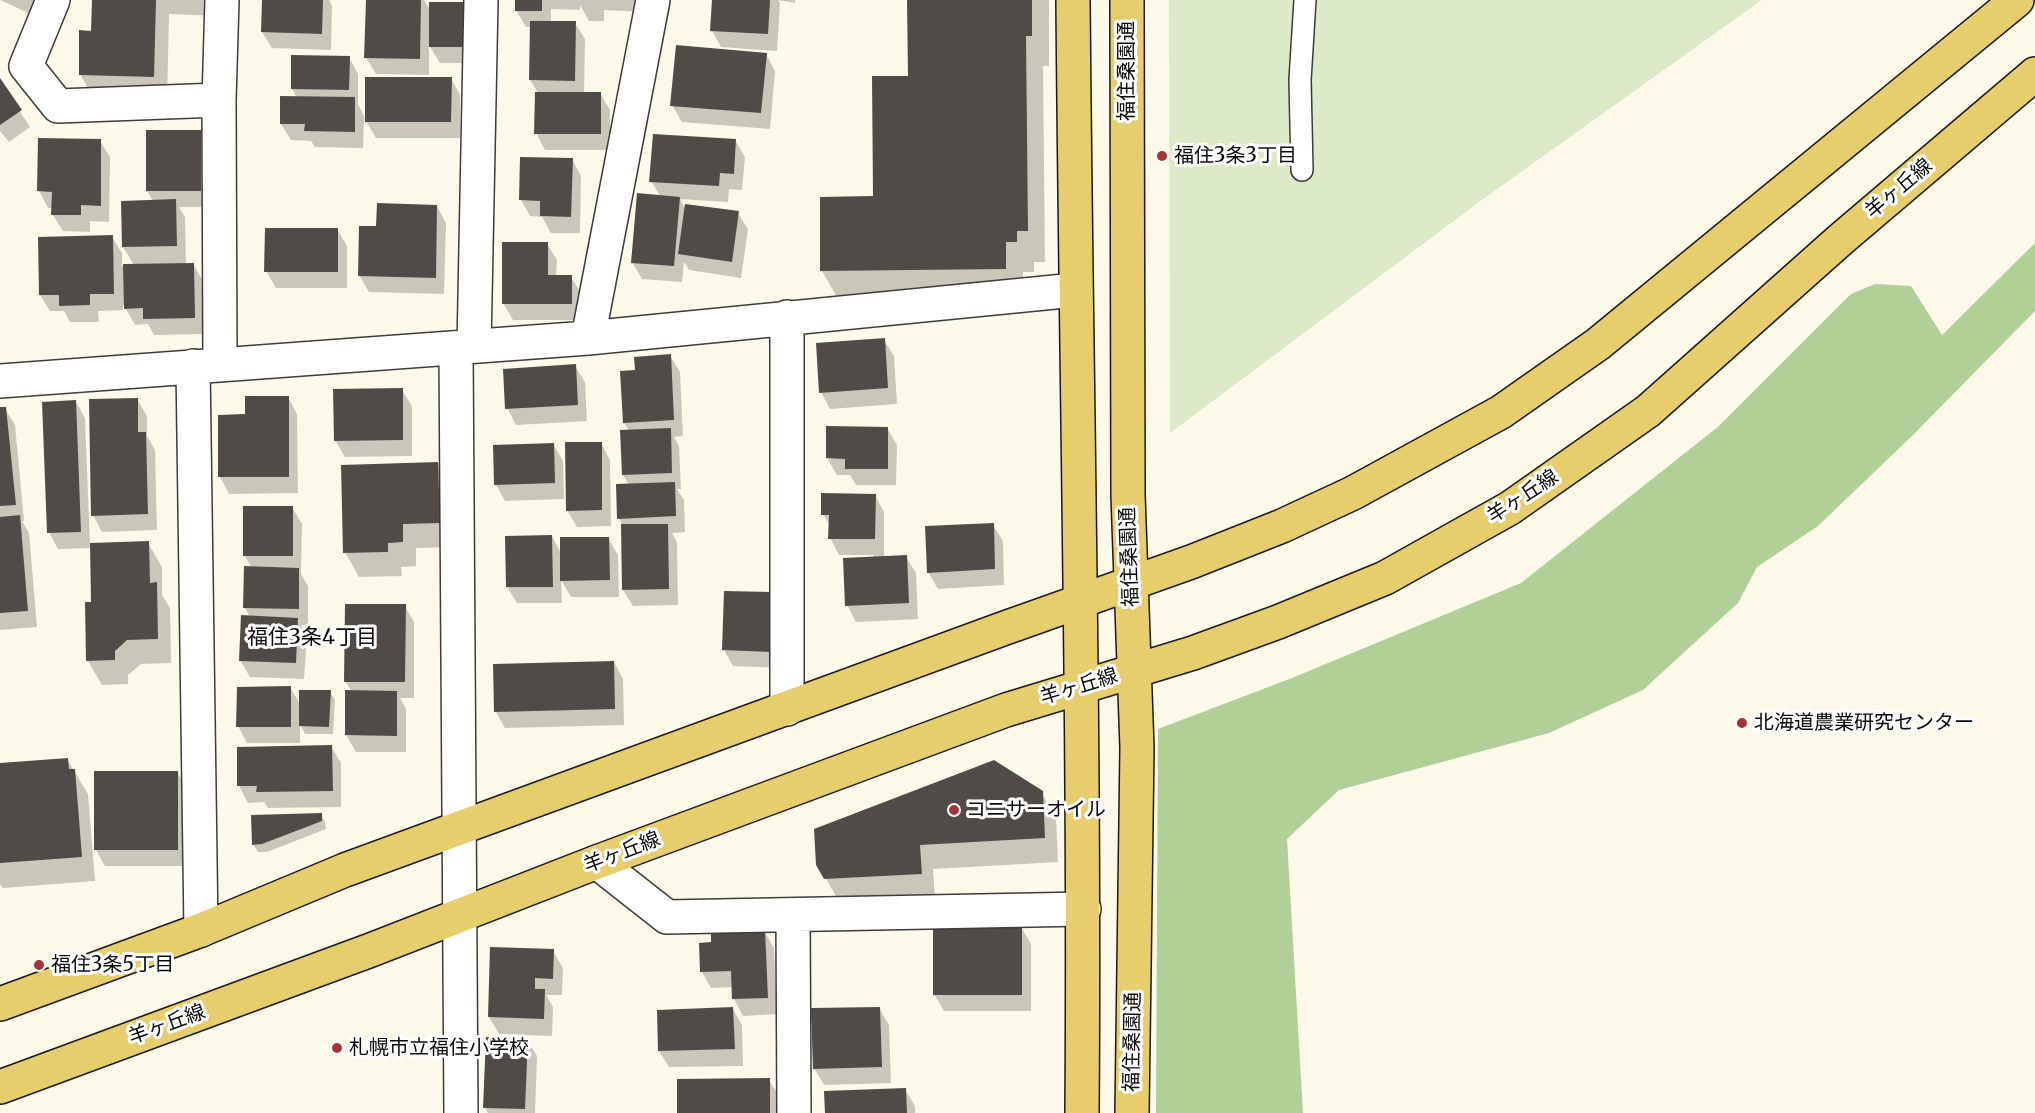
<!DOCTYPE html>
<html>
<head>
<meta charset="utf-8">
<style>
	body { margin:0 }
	canvas { display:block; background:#fcf9e8 }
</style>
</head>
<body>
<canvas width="2035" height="1113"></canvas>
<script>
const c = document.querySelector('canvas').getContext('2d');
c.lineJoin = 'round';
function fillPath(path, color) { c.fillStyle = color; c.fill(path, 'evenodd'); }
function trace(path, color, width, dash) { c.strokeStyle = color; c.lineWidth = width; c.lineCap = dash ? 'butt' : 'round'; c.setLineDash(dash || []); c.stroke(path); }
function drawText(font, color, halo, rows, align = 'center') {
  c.font = font + ' Merriweather,"Noto Sans JP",serif'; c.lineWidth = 6; c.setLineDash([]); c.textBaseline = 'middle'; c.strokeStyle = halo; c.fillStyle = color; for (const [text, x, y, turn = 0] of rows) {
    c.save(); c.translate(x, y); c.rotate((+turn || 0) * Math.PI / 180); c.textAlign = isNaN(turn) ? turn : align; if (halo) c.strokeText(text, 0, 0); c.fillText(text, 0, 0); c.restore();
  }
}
fillPath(new Path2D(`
	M 2035,243 L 2035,311 L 1912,436 L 1818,526 L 1757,567 L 1738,603 L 1643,690 L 1549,733 L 1339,790 L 1287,839 L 1303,1113 L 1156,1113 L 1158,729 L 1292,678 L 1521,583 L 1719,426 L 1851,294 L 1875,284 L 1911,286 L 1942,335 Z`), '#b0d098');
fillPath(new Path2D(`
	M 1169,0 L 1762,0 L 1482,200 L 1170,433 Z`), '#ddeac8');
fillPath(new Path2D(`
	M 0,0 L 39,0 L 33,15 Z
	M 93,0 L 222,0 L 221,16 L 169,14 L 167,101 L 94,99 L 80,74 L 92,32 Z
	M 263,0 L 329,0 L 332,6 L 331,50 L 272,48 L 262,32 Z
	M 367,0 L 424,0 L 431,11 L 480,63 L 440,63 L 429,45 L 429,75 L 376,74 L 366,58 Z
	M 516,0 L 647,0 L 646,12 L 604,10 L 604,21 L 589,21 L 580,5 L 580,10 L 551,9 L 551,22 L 575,23 L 585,39 L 584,93 L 600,93 L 610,110 L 610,150 L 545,150 L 536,133 L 538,93 L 530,80 L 531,27 L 526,27 L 516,10 Z
	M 714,0 L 795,0 L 795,3 L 778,0 L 780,3 L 777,51 L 721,47 L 712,31 Z
	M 908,0 L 1049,0 L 1049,66 L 1043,66 L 1045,262 L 1034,262 L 1034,272 L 1023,272 L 1023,299 L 840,302 L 822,271 L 874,197 L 909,77 Z
	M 766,54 L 775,71 L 770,129 L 682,122 L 672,105 Z
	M 349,57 L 358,74 L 358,104 L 366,120 L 451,78 L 460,95 L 460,138 L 376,138 L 364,118 L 363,148 L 315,147 L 311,141 L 291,140 L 281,124 L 297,98 L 292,89 Z
	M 0,81 L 30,127 L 9,142 L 0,131 Z
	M 200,131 L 210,148 L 209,207 L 179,207 L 185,217 L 186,265 L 193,264 L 203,281 L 203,334 L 154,335 L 148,324 L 135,325 L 123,304 L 123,310 L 98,311 L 99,322 L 70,322 L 64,311 L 50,311 L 40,295 L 112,237 L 122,253 L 122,266 L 134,265 L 123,247 L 153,201 L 147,191 Z
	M 735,140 L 745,157 L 742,190 L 729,189 L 728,202 L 680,199 L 686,210 L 738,213 L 748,229 L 741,278 L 689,270 L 684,262 L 682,282 L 642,279 L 632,262 L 660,196 L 651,181 Z
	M 100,141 L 110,157 L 109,222 L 90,221 L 90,232 L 63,231 L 53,215 L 53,208 L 48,208 L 39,191 Z
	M 572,159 L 581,176 L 580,233 L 551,233 L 542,217 L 530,216 L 521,200 Z
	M 437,206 L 446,223 L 444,294 L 369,292 L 359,275 Z
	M 337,229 L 347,246 L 347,288 L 276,288 L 266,271 Z
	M 547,244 L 557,260 L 556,276 L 571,277 L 581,293 L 581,320 L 513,320 L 503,303 Z
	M 884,340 L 894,356 L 897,404 L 830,409 L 821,392 Z
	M 670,356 L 680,372 L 683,436 L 674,437 L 679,446 L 681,489 L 677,489 L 684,500 L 685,532 L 672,533 L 677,542 L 678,605 L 633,606 L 623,590 L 623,526 L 619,518 L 629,485 L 623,475 L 629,431 L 624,423 L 636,372 Z
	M 575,366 L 585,382 L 587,421 L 516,425 L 507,408 Z
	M 402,390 L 412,406 L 412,456 L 345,457 L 335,440 Z
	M 288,397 L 297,414 L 298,493 L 229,494 L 220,477 L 220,416 L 246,416 Z
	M 137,399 L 147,416 L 147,436 L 155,450 L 157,530 L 102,532 L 93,515 Z
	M 76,402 L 85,418 L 90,545 L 148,543 L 162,567 L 162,595 L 170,608 L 171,663 L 141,664 L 128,675 L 128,684 L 102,685 L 88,661 L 87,604 L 93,604 L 92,548 L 58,549 L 49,532 Z
	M 0,409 L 5,409 L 15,425 L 24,521 L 22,521 L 29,533 L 37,627 L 0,630 Z
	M 887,428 L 897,445 L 896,485 L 856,485 L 850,475 L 837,475 L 827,458 Z
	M 601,443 L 610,460 L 611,526 L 577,527 L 567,510 Z
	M 553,444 L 563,461 L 564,499 L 505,501 L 496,485 Z
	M 438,464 L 452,488 L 453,547 L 416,548 L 416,566 L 401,567 L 402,576 L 359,577 L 345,552 Z
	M 875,495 L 884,512 L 884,558 L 906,557 L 916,573 L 918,619 L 856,622 L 847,605 L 874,555 L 839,555 L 830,538 L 830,526 L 823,514 Z
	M 245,507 L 292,507 L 302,524 L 301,574 L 308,586 L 308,625 L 301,625 L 307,636 L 304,679 L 250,677 L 240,660 L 250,617 L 244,607 L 252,568 L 245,556 Z
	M 993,525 L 1003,541 L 1004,585 L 938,589 L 928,572 Z
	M 552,536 L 561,553 L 608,538 L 618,555 L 619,597 L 571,597 L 561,580 L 562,603 L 517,603 L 507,587 Z
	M 771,594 L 780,668 L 733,666 L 724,650 Z
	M 405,606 L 414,622 L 414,698 L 400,698 L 406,709 L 406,752 L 356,752 L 346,735 L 347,692 L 352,692 L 346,682 Z
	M 614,662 L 623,679 L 624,725 L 505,728 L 496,712 Z
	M 290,688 L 301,705 L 330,692 L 335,700 L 333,734 L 305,734 L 300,725 L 300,743 L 247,743 L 238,726 Z
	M 331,746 L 341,763 L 341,807 L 268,808 L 264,802 L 248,803 L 239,786 Z
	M 67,759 L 88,794 L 95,881 L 3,888 L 0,884 L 0,764 Z
	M 178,773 L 187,789 L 187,866 L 105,866 L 96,850 Z
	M 1041,792 L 1056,817 L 1058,862 L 933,869 L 935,898 L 840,903 L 818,865 Z
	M 321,814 L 325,822 L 326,829 L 267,852 L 258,852 L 253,844 Z
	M 1021,927 L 1031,944 L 1031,1011 L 944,1011 L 934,994 Z
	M 764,931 L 774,948 L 777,1014 L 743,1016 L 734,999 L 733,987 L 711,988 L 702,972 L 713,943 Z
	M 492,949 L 553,951 L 563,968 L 562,995 L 546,995 L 553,1007 L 552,1036 L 499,1034 L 489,1017 Z
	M 879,1008 L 889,1025 L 891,1083 L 824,1085 L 814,1068 Z
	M 733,1009 L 742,1025 L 743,1066 L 669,1067 L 659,1051 Z
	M 527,1040 L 537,1056 L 535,1113 L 488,1113 L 485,1108 Z
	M 769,1080 L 779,1096 L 779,1113 L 678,1113 Z
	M 905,1089 L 915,1106 L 915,1113 L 827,1113 Z`), '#0003');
fillPath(new Path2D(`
	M 92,0 L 156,0 L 154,77 L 79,75 L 79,30 L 91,31 Z
	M 262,0 L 323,0 L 322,34 L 261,32 Z
	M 366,0 L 421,0 L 420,59 L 364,58 Z
	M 515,0 L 542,0 L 542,11 L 515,11 Z
	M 712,0 L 770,0 L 768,34 L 710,31 Z
	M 907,0 L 1032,0 L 1032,36 L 1026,36 L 1028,231 L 1017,231 L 1017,242 L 1006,242 L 1006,269 L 820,271 L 820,197 L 873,196 L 872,76 L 908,76 Z
	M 429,2 L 471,2 L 471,47 L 429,47 Z
	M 530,21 L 576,21 L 575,81 L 529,80 Z
	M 676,45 L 767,53 L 761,113 L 670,106 Z
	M 291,55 L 350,56 L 349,90 L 291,89 Z
	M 365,77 L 452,77 L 451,122 L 365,122 Z
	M 0,78 L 22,110 L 0,125 Z
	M 535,92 L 601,92 L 601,134 L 534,134 Z
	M 280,96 L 355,97 L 355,132 L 304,131 L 305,124 L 280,124 Z
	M 146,130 L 201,130 L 201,191 L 146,191 Z
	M 653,134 L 736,139 L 734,174 L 720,173 L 719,186 L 649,182 Z
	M 38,138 L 101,139 L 101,206 L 81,205 L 81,215 L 51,215 L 52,192 L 37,191 Z
	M 520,157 L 573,158 L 571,217 L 540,216 L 540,201 L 519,200 Z
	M 637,193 L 680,197 L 674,266 L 631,263 Z
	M 176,199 L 177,246 L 122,247 L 121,201 Z
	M 377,203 L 437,205 L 436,278 L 358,276 L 359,226 L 376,226 Z
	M 685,204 L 739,211 L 732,262 L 678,254 Z
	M 265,228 L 338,228 L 338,272 L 264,272 Z
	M 113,235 L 114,294 L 90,294 L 90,305 L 59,306 L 59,295 L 39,295 L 38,237 Z
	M 502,242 L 548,242 L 548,275 L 572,275 L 572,304 L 502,304 Z
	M 194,263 L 195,318 L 143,319 L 143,308 L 124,309 L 123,264 Z
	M 885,338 L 888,388 L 819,393 L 816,343 Z
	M 671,354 L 674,420 L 623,423 L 620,371 L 635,370 L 634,357 Z
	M 576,364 L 578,405 L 505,409 L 503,369 Z
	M 403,388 L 403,440 L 334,441 L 333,389 Z
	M 245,396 L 289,396 L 289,477 L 218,477 L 218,415 L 245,414 Z
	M 138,398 L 138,432 L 146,432 L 148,514 L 91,516 L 89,399 Z
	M 76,400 L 81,532 L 47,533 L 42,402 Z
	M 0,407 L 6,407 L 16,505 L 0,506 Z
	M 826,426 L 888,427 L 888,469 L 845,469 L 845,459 L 826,458 Z
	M 671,428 L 672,473 L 622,475 L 620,430 Z
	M 565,442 L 602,442 L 602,510 L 566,511 Z
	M 554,443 L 555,483 L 494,485 L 493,445 Z
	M 438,462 L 440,523 L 403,524 L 403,542 L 388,543 L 388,552 L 343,553 L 341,465 Z
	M 675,482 L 676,516 L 617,519 L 616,484 Z
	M 821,493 L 876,494 L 875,539 L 828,539 L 829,515 L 821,515 Z
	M 243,506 L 293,506 L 293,556 L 243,556 Z
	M 20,515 L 28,611 L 0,613 L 0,517 Z
	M 994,523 L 995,569 L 927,573 L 925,526 Z
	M 621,524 L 668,524 L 669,589 L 622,590 Z
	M 552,535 L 553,587 L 506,587 L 505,536 Z
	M 560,537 L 609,537 L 610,580 L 560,581 Z
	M 149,541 L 150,583 L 157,582 L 158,639 L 127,640 L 115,651 L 115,660 L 86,661 L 85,602 L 91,602 L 90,543 Z
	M 907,555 L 909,603 L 845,606 L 843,558 Z
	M 244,566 L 299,568 L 299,609 L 243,608 Z
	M 724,591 L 772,592 L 771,652 L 722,650 Z
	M 345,604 L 406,604 L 405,682 L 344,682 Z
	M 241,615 L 298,618 L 296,663 L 239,661 Z
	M 614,661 L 615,709 L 494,712 L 493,664 Z
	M 291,686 L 291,727 L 236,727 L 237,687 Z
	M 299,690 L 331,690 L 329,727 L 299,726 Z
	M 345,690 L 397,691 L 397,736 L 345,735 Z
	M 332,745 L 333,791 L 256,792 L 257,786 L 237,786 L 237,747 Z
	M 68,758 L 69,769 L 75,769 L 82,857 L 0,863 L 0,763 Z
	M 994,760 L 1043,791 L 1045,838 L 920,845 L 922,874 L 824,879 L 816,865 L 814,829 Z
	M 94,771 L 178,771 L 178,850 L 94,850 Z
	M 322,813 L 322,821 L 262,844 L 252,845 L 251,815 Z
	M 933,926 L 1022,926 L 1022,995 L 933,995 Z
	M 765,930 L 768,998 L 732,999 L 731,971 L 700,972 L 699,943 L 711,942 L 711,932 Z
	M 490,947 L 554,949 L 553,979 L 535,978 L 535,989 L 545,989 L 544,1019 L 488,1017 Z
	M 733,1007 L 735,1049 L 658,1051 L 657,1010 Z
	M 880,1007 L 882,1067 L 813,1069 L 811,1008 Z
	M 486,1037 L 528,1038 L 525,1109 L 483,1108 Z
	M 770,1078 L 770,1113 L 677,1113 L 677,1079 Z
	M 906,1088 L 907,1113 L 825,1113 L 824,1091 Z`), '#514b47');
const lane = new Path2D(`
	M 1302,170 L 1300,80 L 1305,0`);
const street = new Path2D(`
	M 53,0 L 26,66 L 58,106 L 219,100
	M 588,338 L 653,0
	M 474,346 L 481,0
	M 456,349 L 461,1113
	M 220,365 L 219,100 L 222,0
	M 193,366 L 201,930
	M 0,381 L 588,338 L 1075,290
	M 787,709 L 787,317
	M 597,862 L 667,917 L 1084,909
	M 793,916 L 794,1113`);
const primary = new Path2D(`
	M 1073,0 C 1076,371 1085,742 1082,1113
	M 1127,0 L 1128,495 L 1137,748 L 1132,1113
	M 0,1004 L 201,930 L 345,870 L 1005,628 L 1191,562 L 1282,526 L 1353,493 L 1501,412 L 1598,344 L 2017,0
	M 0,1087 L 371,950 L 597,862 L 1006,710 L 1193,653 L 1278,622 L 1385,578 L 1510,508 L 1648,411 L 1840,240 L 2035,74`);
trace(lane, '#3c3c3c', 24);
trace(street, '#3c3c3c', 36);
trace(primary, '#1a1a1a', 36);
trace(lane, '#fff', 21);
trace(street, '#fff', 33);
trace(primary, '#e8cd6d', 33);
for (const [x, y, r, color] of [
	[1162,156,6,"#a73336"],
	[1742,723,6,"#a73336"],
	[954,810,6,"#a73336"],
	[39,965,6,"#a73336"],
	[337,1048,6,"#a73336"]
]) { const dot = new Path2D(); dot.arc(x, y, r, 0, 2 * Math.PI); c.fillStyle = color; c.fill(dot); trace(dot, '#fff', 2); }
drawText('20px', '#090909', '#fff', [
	["福住桑園通",1127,71,-90],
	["羊ヶ丘線",1899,189,-40],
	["羊ヶ丘線",1523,497,-33],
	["福住桑園通",1130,557,-92],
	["羊ヶ丘線",1079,687,-17],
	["羊ヶ丘線",622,853,-21],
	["羊ヶ丘線",167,1025,-20],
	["福住桑園通",1133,1042,-89]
]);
drawText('20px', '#090909', '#fff', [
	["福住3条3丁目",1174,156],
	["北海道農業研究センター",1754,723],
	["コニサーオイル",966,810],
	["福住3条5丁目",51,965],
	["札幌市立福住小学校",349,1048]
], 'left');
drawText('21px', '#090909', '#fff', [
	["福住3条4丁目",312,638]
]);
</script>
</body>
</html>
